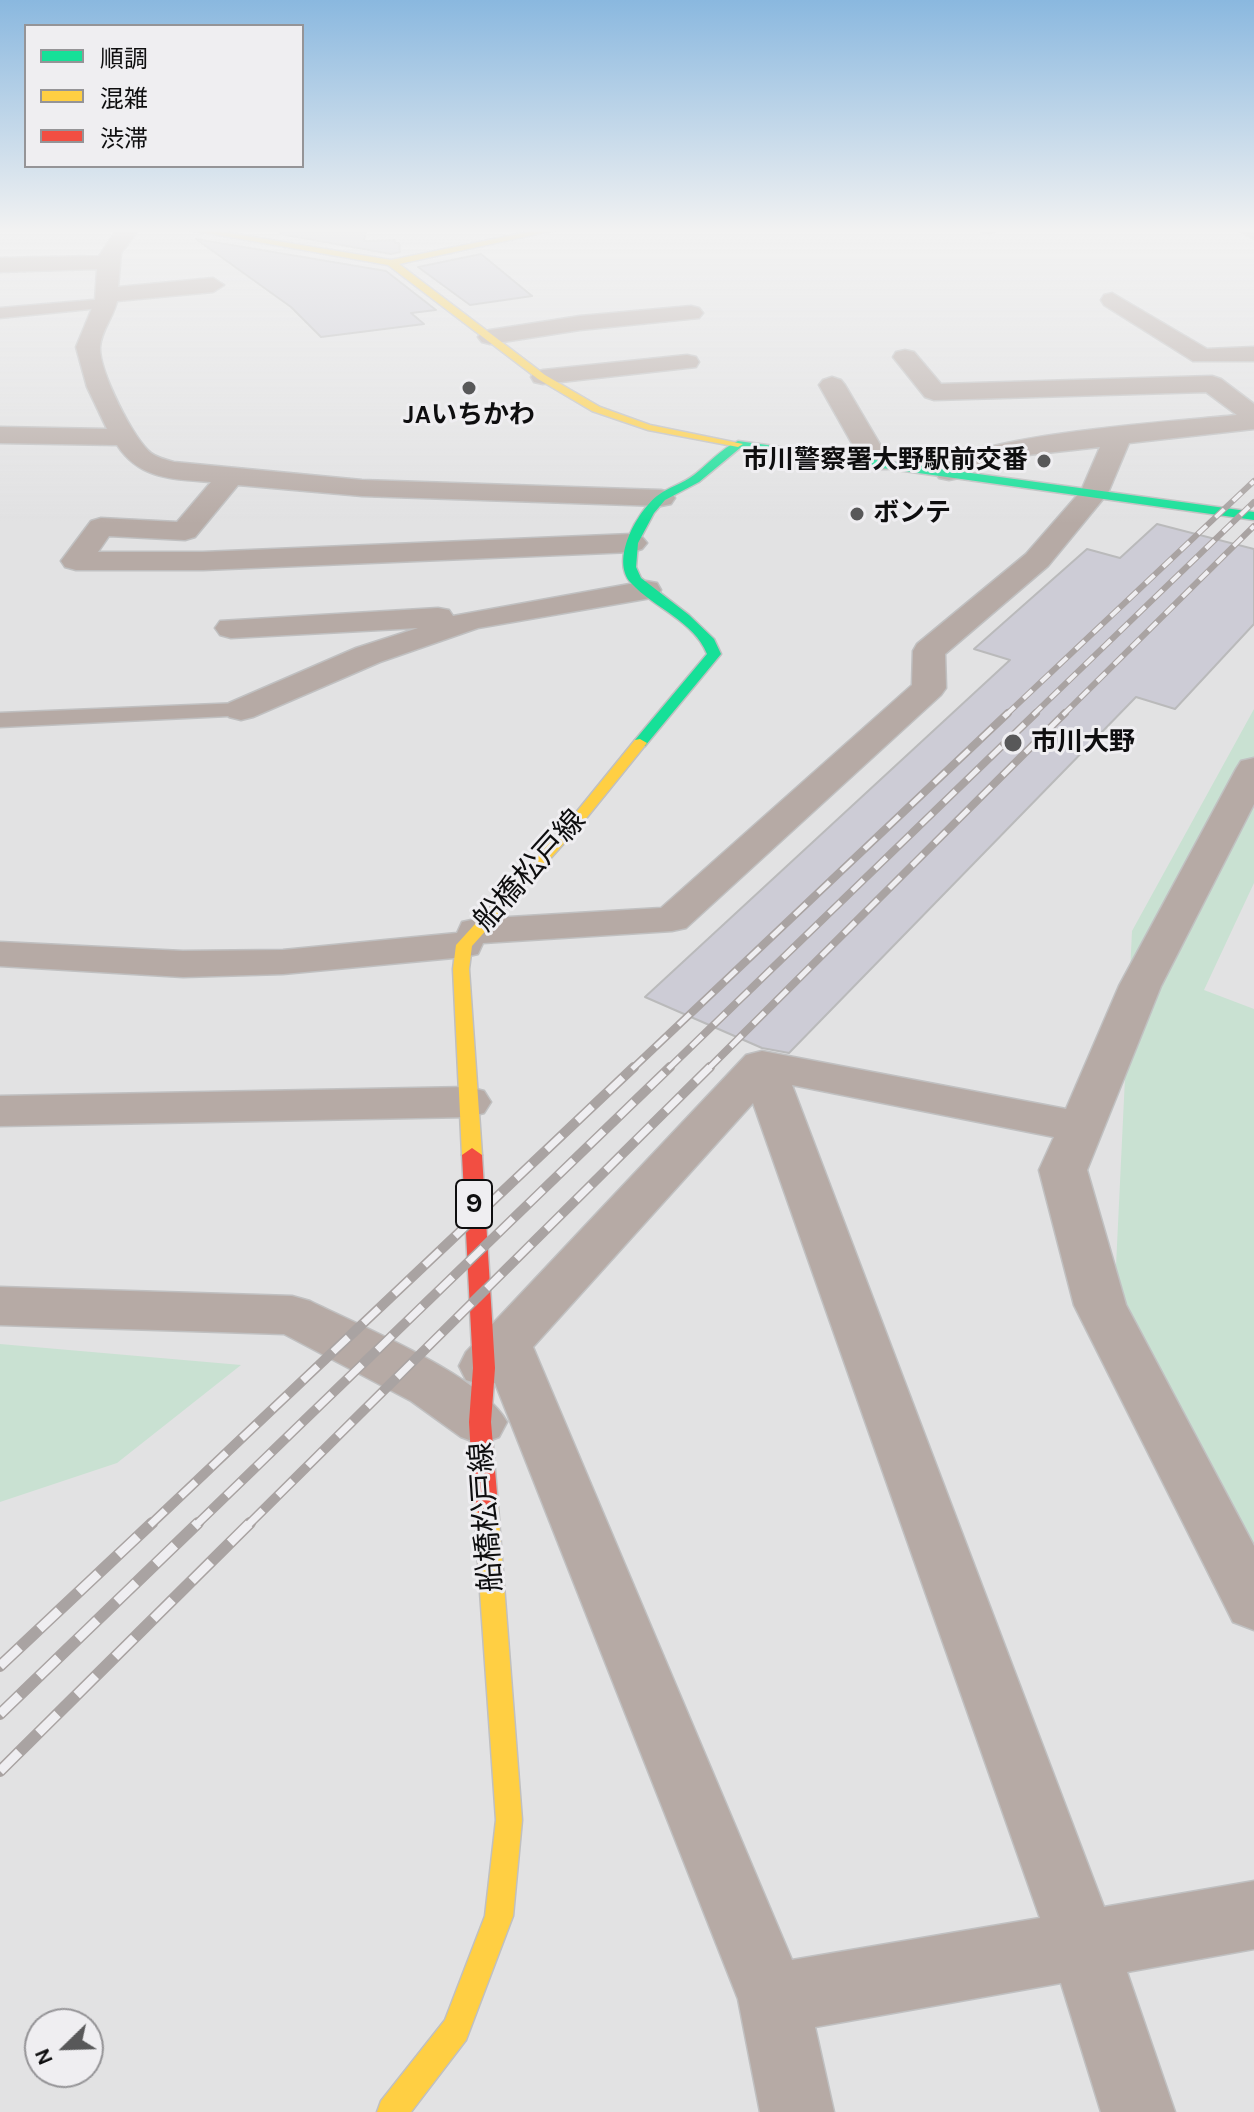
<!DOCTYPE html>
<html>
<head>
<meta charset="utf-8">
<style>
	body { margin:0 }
	#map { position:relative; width:1254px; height:2112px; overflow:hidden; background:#e2e2e3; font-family:Karla,"Noto Sans JP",sans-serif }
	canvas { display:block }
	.legend { position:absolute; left:24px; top:24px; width:280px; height:144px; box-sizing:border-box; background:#efeef1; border:2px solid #959497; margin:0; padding:10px 14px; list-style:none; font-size:24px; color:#0e0e0f }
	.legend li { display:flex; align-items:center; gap:16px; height:40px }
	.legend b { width:40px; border:2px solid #959497 }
	.north { position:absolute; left:24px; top:2008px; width:80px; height:80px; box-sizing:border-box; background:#efeef1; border:2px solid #959497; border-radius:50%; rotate:247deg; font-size:22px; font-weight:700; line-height:32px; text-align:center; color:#0e0e0f }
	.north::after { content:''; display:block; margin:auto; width:28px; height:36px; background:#585859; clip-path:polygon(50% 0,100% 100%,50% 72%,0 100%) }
</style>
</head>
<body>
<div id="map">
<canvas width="1254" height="2112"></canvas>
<ul class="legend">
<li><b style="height:10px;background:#16e098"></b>順調</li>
<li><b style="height:10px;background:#ffcf43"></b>混雑</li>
<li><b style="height:10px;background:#f24e42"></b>渋滞</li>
</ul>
<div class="north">N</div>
</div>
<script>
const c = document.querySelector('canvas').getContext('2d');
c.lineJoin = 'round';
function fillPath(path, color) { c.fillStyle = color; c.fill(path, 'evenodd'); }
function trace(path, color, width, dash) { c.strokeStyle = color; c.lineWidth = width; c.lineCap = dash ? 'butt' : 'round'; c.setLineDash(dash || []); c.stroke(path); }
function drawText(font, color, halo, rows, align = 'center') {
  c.font = font + ' Karla,"Noto Sans JP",sans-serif'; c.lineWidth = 6; c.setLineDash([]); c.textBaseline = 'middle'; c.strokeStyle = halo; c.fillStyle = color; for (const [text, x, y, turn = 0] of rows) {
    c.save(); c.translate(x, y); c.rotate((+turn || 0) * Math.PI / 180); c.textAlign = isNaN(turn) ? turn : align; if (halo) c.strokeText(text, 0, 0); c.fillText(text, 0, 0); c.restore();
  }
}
fillPath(new Path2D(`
	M 1254,709 L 1254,883 L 1204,990 L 1254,1009 L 1254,1563 L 1115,1287 L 1132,931 Z
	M 0,1344 L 241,1365 L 117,1463 L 0,1502 Z`), '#c9e1d2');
const building = new Path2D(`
	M 284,228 L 367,228 L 364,241 L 395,240 L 395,243 L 399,243 L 400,252 L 391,254 L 280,234 Z
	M 196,239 L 386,271 L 436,310 L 411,313 L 424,324 L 321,337 L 291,307 Z
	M 481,254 L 532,296 L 470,305 L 418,267 Z
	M 1157,524 L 1254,549 L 1254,624 L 1175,709 L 1136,697 L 789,1053 L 762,1048 L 645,997 L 1010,660 L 974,649 L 1087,549 L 1120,558 Z`);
fillPath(building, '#cdccd6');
trace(building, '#bababb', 2);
const lane = new Path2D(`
	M 105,299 L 113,304 L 110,307 L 0,318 L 0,308 Z
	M 241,703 L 249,705 L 253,710 L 249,715 L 0,727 L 0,713 Z`);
const street = new Path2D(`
	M 118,228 L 140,228 L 121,253 L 118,287 L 213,278 L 224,285 L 213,292 L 117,301 C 114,316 101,331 100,347 C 99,371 133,438 151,453 C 158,458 167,460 174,462 L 362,480 L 661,490 L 671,492 L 675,498 L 671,504 L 661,506 L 362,496 L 238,485 L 195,537 L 185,540 L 109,536 L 98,552 L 203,552 L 632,534 L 642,537 L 647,543 L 642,549 L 632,552 L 203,570 L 76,570 L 65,567 L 61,561 L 91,521 L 101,518 L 177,522 L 211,482 C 173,479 140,480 117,445 L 0,443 L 0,427 L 107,429 L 87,387 L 76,347 L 95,301 L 97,269 L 0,272 L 0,258 L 99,256 Z
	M 978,228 L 1000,228 L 990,234 L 981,232 Z
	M 1235,228 L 1254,228 L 1254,239 Z
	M 1112,293 L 1207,349 L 1254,347 L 1254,361 L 1193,361 L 1104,305 L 1101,300 L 1104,295 Z
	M 691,306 L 699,308 L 703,313 L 699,318 L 580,330 L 490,344 L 482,342 L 478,337 L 482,332 L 490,330 L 580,316 Z
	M 905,350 L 914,352 L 941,384 L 1212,376 L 1221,379 L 1254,404 L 1254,429 L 1129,443 L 1108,493 L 1048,566 L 945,654 L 946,688 L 941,695 L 686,928 L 672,931 L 483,943 L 478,954 L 464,957 L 283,974 L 183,977 L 0,966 L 0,942 L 183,951 L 283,950 L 457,933 L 462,922 L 476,919 L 661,908 L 912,685 L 913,651 L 917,644 L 1026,554 L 1081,491 L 1100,447 L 1019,456 L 990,462 L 959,478 L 949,480 L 939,478 L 935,472 C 961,434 1183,421 1237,415 L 1206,392 L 934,400 L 925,397 L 893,357 L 896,352 Z
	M 687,355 L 696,357 L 699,362 L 696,367 L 543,384 L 534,382 L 531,377 L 534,372 L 543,370 Z
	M 832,377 L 841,380 L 845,385 L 891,463 L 887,469 L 867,469 L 863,463 L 819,385 L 823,380 Z
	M 646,581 L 657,583 L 661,590 L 657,597 L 478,628 L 380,662 L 253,717 L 241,720 L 229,717 L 224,710 L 229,703 L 356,648 L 418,628 L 231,638 L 220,635 L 215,628 L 220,621 L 438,608 L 449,610 L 453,616 Z
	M 1254,758 L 1254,804 L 1161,986 L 1087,1170 L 1126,1305 L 1254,1546 L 1254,1630 L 1233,1622 L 1074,1305 L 1039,1170 L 1054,1137 L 792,1085 L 1104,1907 L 1254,1881 L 1254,1949 L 1127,1972 L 1175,2112 L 1101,2112 L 1061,1983 L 815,2027 L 834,2112 L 760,2112 L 738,1999 L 495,1383 L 485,1386 L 466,1380 L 459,1366 L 466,1352 L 746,1055 L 762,1051 L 1066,1109 L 1119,986 L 1236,769 L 1241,761 ZM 753,1103 L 1040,1918 L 792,1960 L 533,1347 Z
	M 468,1087 L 484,1091 L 491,1102 L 484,1113 L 468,1117 L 0,1126 L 0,1096 Z
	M 0,1287 L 292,1296 L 310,1301 C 360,1326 483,1376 507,1422 L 499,1437 L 480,1444 L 461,1437 L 411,1401 L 284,1334 L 0,1325 Z`);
const fast = new Path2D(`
	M 738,441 L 1254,512 L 1254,520 L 740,448 L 699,482 L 665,500 L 654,513 L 638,543 L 636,567 L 641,578 L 689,615 L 714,639 L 721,654 L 645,746 L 635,746 L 635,740 L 707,654 C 694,621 654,608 631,583 C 610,560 637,512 657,496 C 668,487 683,484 694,475 C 708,464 722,448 738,441 Z`);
const slow = new Path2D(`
	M 179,228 L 199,228 L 391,260 L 548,228 L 565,228 L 399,264 L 545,375 L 600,407 L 650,425 L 743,444 L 738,447 L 648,430 L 592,411 L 538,379 L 388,265 Z
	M 640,739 L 647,743 L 584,821 L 472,946 L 469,969 L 482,1155 L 472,1162 L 465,1160 L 462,1155 L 453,969 L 456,945 L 574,815 L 635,740 Z
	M 486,1496 L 494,1499 L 498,1506 L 522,1820 L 513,1916 L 466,2040 L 411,2112 L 377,2112 L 381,2101 L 445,2020 L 485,1916 L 496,1820 L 474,1506 L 478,1499 Z`);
const jam = new Path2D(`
	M 472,1148 L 482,1155 L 495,1368 L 491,1422 L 498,1506 L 494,1513 L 486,1516 L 478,1513 L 474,1506 L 469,1422 L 473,1368 L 462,1155 Z`);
trace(lane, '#c0c0c1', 3);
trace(street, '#c0c0c1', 3);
trace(fast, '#c0c0c1', 3);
trace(slow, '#c0c0c1', 3);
trace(jam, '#c0c0c1', 3);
fillPath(lane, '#b6aaa5');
fillPath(street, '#b6aaa5');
fillPath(fast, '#16e098');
fillPath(slow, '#ffcf43');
fillPath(jam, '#f24e42');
const railFar3 = new Path2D(`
	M 1006,715 L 1254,481
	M 1033,715 L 1254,502
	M 1063,715 L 1254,526`);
const railFar2 = new Path2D(`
	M 632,1069 L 1008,713
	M 668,1069 L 1036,713
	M 708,1069 L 1065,713`);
const railFar1 = new Path2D(`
	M 150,1525 L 634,1067
	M 196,1525 L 670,1067
	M 248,1525 L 710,1067`);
const rail = new Path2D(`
	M 0,1666 L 152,1523
	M 0,1714 L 198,1523
	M 0,1771 L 250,1523`);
trace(railFar3, '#a9a3a2', 6);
trace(railFar2, '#a9a3a2', 8);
trace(railFar1, '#a9a3a2', 10);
trace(rail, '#a9a3a2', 12);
trace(railFar3, '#efeef1', 4, [12]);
trace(railFar2, '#efeef1', 5, [16]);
trace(railFar1, '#efeef1', 7, [21]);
trace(rail, '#efeef1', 9, [27]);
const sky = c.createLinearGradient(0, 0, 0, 524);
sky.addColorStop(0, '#8ab8df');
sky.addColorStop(0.44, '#f2f2f2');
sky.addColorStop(1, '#f2f2f200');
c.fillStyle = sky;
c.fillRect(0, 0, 1254, 524);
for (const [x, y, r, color] of [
	[469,388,8,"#585859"],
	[1044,461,8,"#585859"],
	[857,514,8,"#585859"],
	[1013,743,10,"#585859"]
]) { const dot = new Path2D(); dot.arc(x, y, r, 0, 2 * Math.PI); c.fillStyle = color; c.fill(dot); trace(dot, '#efeef1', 3); }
drawText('bold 26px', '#0e0e0f', '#efeef1', [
	["JAいちかわ",469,416,"center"],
	["市川警察署大野駅前交番",1028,461,"right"],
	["ボンテ",873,514],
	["市川大野",1031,743]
], 'left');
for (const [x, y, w] of [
	[474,1204,36]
]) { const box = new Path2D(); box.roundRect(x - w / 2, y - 24, w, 48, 6); c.fillStyle = '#efeef1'; c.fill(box); trace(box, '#0e0e0f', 2); }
drawText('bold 28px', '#0e0e0f', null, [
	["9",474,1204]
]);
drawText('30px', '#0e0e0f', '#efeef1', [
	["船橋松戸線",530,871,-48],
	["船橋松戸線",487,1517,-94]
]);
</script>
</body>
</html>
